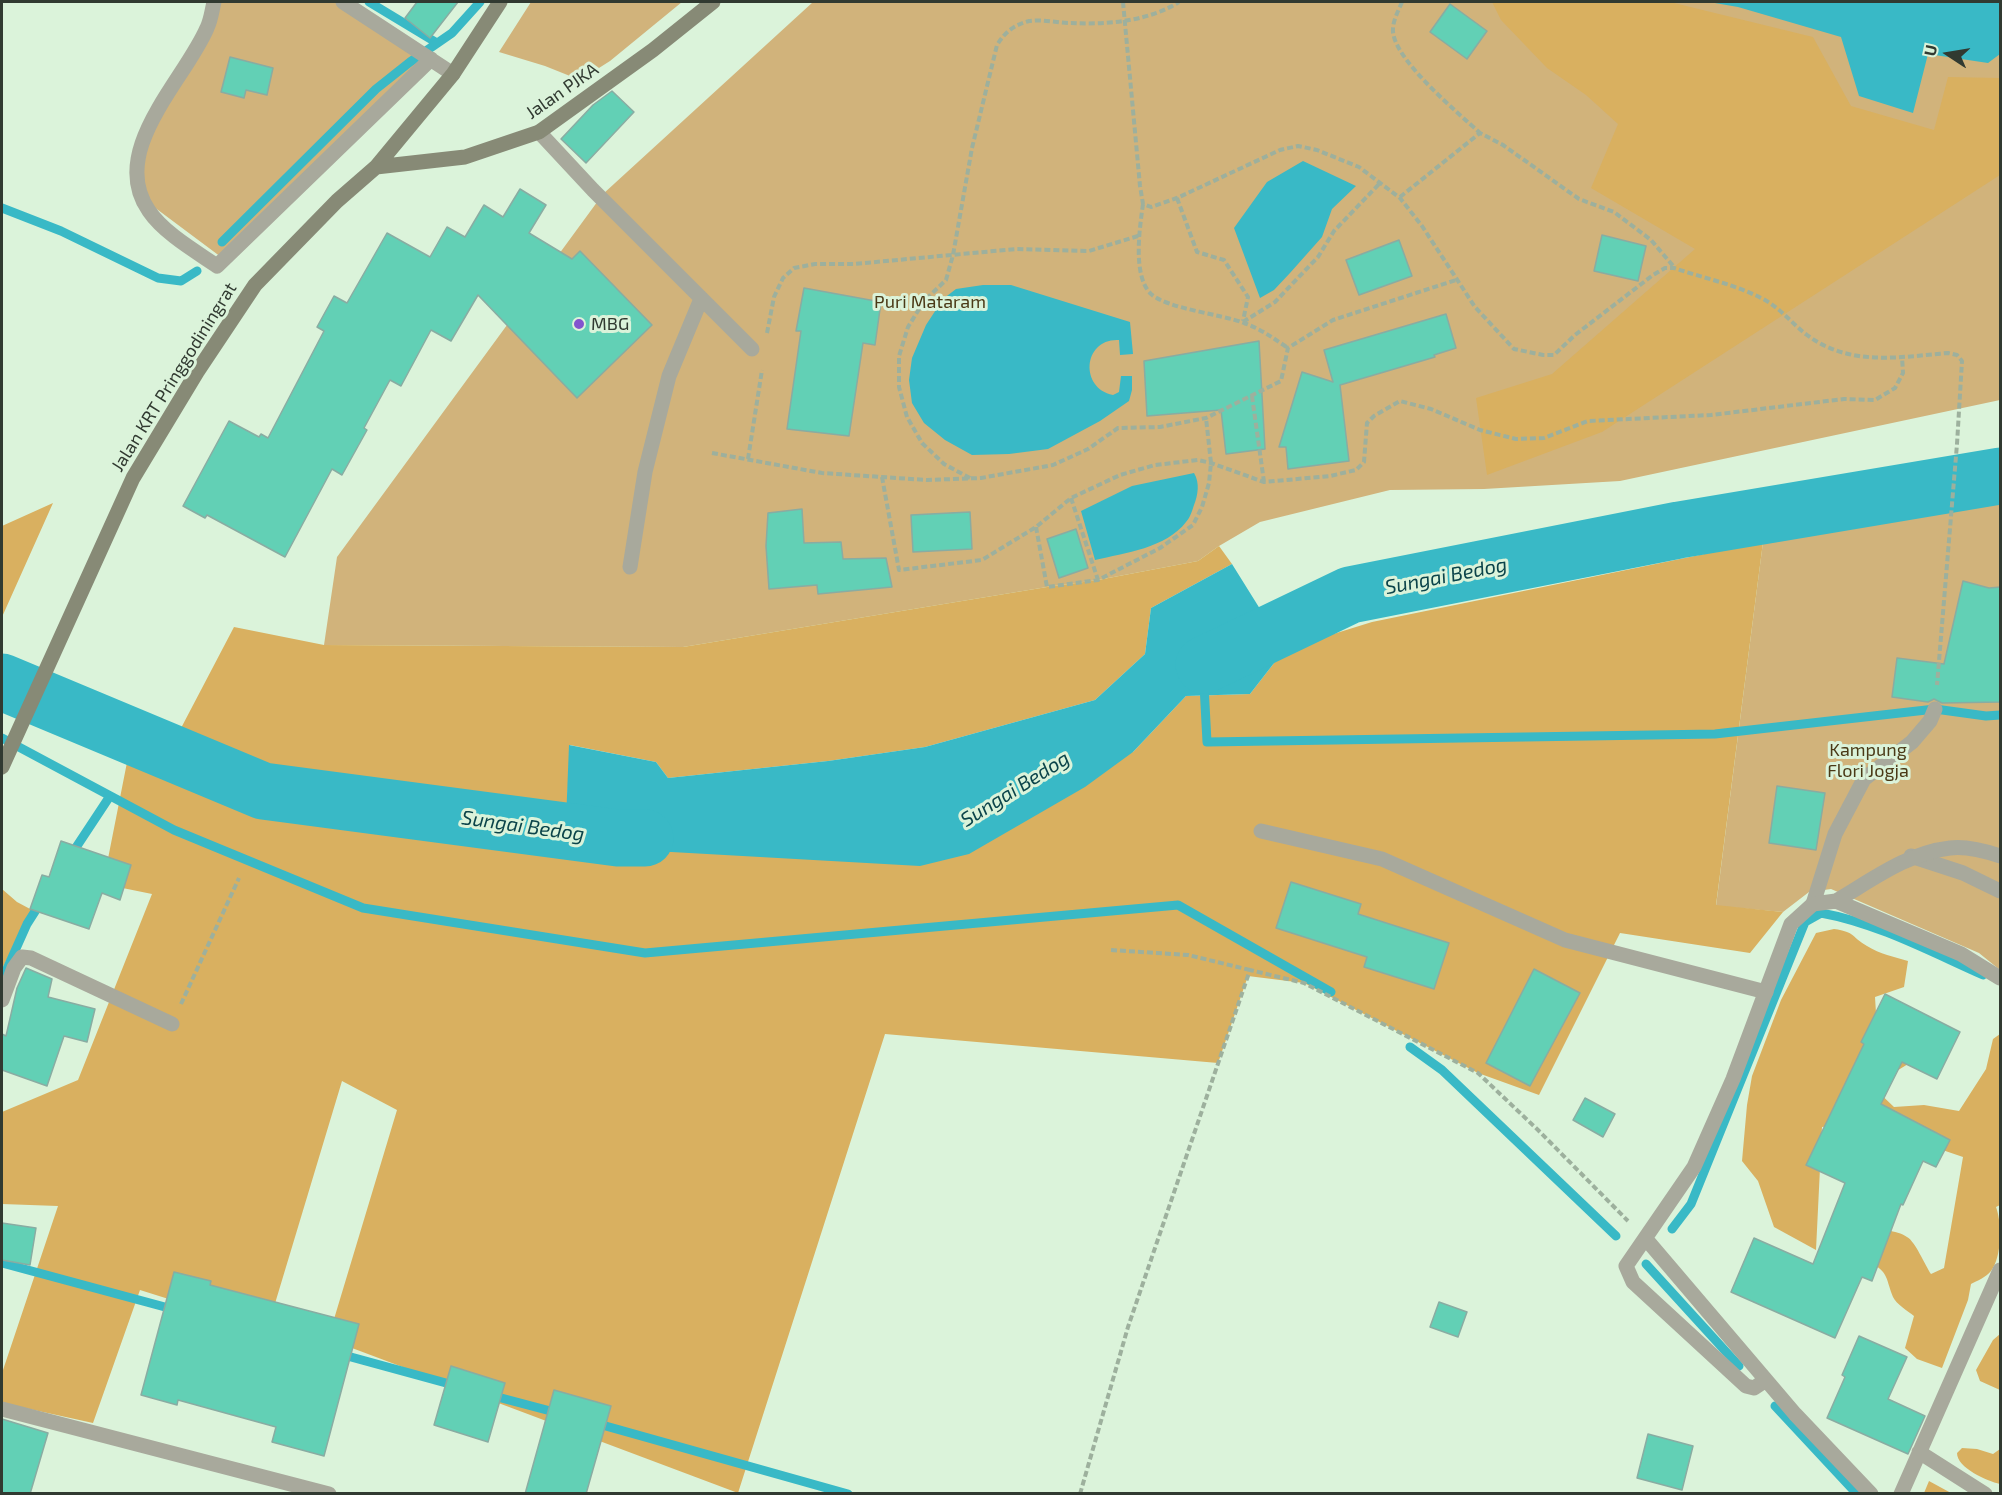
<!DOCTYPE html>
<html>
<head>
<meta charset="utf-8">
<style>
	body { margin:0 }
	#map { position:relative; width:2002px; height:1495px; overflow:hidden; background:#dbf3da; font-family:"Exo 2",sans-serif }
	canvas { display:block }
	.frame { position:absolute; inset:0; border:3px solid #313a31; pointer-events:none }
	.north { position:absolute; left:1918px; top:24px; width:60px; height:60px; -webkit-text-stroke:4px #dbf3da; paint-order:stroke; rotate:282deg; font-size:16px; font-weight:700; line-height:24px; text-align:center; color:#313a31 }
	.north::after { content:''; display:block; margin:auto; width:21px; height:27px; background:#313a31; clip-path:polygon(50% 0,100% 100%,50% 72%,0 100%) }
</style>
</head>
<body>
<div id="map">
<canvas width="2002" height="1495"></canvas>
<div class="frame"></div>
<div class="north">U</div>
</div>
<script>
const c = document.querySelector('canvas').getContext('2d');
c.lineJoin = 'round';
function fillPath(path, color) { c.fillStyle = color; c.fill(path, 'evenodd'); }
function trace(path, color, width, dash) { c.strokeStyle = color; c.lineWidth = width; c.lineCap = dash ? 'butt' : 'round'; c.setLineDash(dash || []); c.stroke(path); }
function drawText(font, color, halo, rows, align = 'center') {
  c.font = font + ' "Exo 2",sans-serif'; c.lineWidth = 6; c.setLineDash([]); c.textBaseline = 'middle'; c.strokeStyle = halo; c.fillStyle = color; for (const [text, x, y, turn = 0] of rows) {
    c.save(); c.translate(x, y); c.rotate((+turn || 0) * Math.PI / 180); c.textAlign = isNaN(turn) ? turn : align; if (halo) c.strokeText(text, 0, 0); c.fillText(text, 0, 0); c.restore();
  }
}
fillPath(new Path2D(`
	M 214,2 L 336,2 L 425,55 L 225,260 L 154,207 L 147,196 L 138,161 Z
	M 531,2 L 682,2 L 610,61 L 580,80 L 545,66 L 499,52 Z
	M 813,2 L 2000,2 L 2000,400 L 1620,481 L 1484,489 L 1390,490 L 1260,522 L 1219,546 L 1198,561 L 1098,580 L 1047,587 L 683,647 L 324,645 L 337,557 L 603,194 Z
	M 2000,498 L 2000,970 L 1979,953 L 1831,889 L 1809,892 L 1783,912 L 1716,906 L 1763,542 Z`), '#d1b37b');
fillPath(new Path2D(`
	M 1492,2 L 1670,2 L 1813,37 L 1851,106 L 1934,130 L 1948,77 L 2000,78 L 2000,175 L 1602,432 L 1487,475 L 1476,398 L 1552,374 L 1695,249 L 1591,188 L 1618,124 L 1586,95 L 1547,68 L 1501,20 Z
	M 53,503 L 2,617 L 2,526 Z
	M 1763,542 L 1716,905 L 1783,912 L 1750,953 L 1620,933 L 1539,1095 L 1478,1073 L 1304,983 L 1248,976 L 1218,1063 L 885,1034 L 738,1493 L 328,1339 L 397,1110 L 342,1081 L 267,1330 L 140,1290 L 93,1423 L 2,1403 L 2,1373 L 58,1206 L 2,1204 L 2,1112 L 78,1080 L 152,894 L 103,884 L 132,737 L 169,751 L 234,627 L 324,645 L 683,647 L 1047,587 L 1098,580 L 1198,561 L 1219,546 L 1232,564 L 1151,608 L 1145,654 L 1095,700 L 925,747 L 828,761 L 668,778 L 656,762 L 570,745 L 565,846 L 1133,752 L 1186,696 L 1250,694 L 1285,649 L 1372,622 Z
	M 2,889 L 17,902 L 32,910 L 2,969 Z
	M 1834,929 C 1856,932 1851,937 1867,946 C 1880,954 1894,957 1908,961 L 1904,987 L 1875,997 L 1876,1013 L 1913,1061 L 1872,1086 L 1894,1107 L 1924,1105 L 1959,1111 L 1986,1069 L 1993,1039 L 2000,1034 L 2000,1205 L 1996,1207 C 2002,1223 2002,1257 1991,1271 C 1986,1277 1977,1281 1971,1284 L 1968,1300 L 1942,1368 L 1917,1359 L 1905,1348 L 1914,1316 C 1908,1311 1896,1304 1893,1297 C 1886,1281 1889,1271 1870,1263 L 1888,1230 C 1894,1232 1902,1233 1907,1237 C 1915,1241 1925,1265 1931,1274 L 1944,1268 L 1963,1157 L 1863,1123 L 1822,1127 L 1816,1250 L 1774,1227 L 1758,1181 L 1742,1161 L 1747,1105 L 1752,1076 L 1781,1000 L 1816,933 Z
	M 2000,1334 L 2000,1390 L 1980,1381 L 1976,1370 L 1993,1340 Z
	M 1962,1448 L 1977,1449 L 1993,1454 L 2000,1449 L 2000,1484 C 1987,1481 1957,1468 1957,1453 Z
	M 1929,1481 L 1951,1493 L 1924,1493 Z`), '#d9b060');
fillPath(new Path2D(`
	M 1709,2 L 2000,2 L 2000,54 L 1988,63 L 1928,54 L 1913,113 L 1859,96 L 1841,37 L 1738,7 Z
	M 1303,161 L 1356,186 L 1332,209 L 1322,237 L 1290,273 L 1274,290 L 1260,298 L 1234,228 L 1267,182 Z
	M 983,285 L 1011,285 L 1130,322 L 1133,354 L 1120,355 L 1119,340 C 1083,338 1079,388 1113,395 L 1119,392 L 1121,376 L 1132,376 L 1132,390 L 1129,401 L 1100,421 L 1048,449 L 1009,454 L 972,455 L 945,440 L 924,423 L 912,403 L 909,380 L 912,358 L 926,325 L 943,299 L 956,289 Z
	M 1194,473 C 1200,483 1198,495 1194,505 C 1192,511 1190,518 1186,522 C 1166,548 1125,553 1095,560 L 1081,511 L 1132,486 Z
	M 1232,564 L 1285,649 L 1250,694 L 1186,696 L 1133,752 L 1085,787 L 969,854 L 920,866 L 565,846 L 569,745 L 656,762 L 668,778 L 828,761 L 925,747 L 1095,700 L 1145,654 L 1151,608 Z`), '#39b9c6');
trace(new Path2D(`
	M 369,2 L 437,43
	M 2,208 L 61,231 L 158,278 L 181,281 L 197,271
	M 222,242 L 376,89 L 410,62 L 452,33 L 480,2
	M 1204,685 L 1207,742 L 1715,734 L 1935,709 L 1986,716 L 2000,715
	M 2,738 L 174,830 L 363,908 L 645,953 L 1178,905 L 1331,992
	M 71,855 L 110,796
	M 2,980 L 27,924 L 41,902
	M 1410,1047 L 1442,1070 L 1616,1236
	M 1672,1229 L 1691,1204 L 1805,922 L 1821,913 C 1877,923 1931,952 1983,975
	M 2,1263 L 176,1310
	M 1646,1264 L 1739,1366
	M 340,1354 L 457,1386
	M 490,1395 L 558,1413
	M 1775,1406 L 1857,1494
	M 595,1423 L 848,1494`), '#39b9c6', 9);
trace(new Path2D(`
	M 1204,665 L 1350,595 L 1679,530 L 2000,476
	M 2,682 L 263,791 L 618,838 L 645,838`), '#39b9c6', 57);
const building = new Path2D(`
	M 417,2 L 458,2 L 430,38 L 405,18 Z
	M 1450,4 L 1487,31 L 1467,59 L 1430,32 Z
	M 230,57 L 273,68 L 267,95 L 246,90 L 244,98 L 221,92 Z
	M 612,91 L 634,112 L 586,163 L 561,139 L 593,105 Z
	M 520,189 L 546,205 L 529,233 L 572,259 L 580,251 L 652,325 L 577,398 L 478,295 L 451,341 L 431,330 L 401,386 L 390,380 L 364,428 L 367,430 L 342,475 L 332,469 L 285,557 L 207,515 L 205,518 L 183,506 L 229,421 L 259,437 L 261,434 L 268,438 L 324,331 L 317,327 L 334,296 L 347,303 L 387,233 L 430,257 L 447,227 L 465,237 L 484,205 L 503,217 Z
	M 1602,235 L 1646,246 L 1638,281 L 1594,271 Z
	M 1399,240 L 1412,276 L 1359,295 L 1346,260 Z
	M 804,288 L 881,302 L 875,345 L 863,343 L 849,436 L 787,429 L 801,331 L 796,331 Z
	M 1446,314 L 1456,348 L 1434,355 L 1435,357 L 1340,385 L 1349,461 L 1288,469 L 1286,447 L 1279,447 L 1302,372 L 1333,382 L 1324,350 Z
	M 1259,341 L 1265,449 L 1226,454 L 1221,410 L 1147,416 L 1144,361 Z
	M 802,509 L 804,543 L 841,542 L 843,559 L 886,558 L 892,587 L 818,594 L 817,585 L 769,589 L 766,546 L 768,513 Z
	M 970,512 L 972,549 L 913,552 L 911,515 Z
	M 1076,529 L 1088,568 L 1059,578 L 1047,539 Z
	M 1963,581 L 1989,588 L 2001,587 L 2001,702 L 1942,703 L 1934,699 L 1928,702 L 1892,697 L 1897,658 L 1944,664 Z
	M 1777,786 L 1825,793 L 1816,850 L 1769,843 Z
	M 61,841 L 131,865 L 120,900 L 102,893 L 89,929 L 30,909 L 42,875 L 49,877 Z
	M 1291,882 L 1361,904 L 1358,914 L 1449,943 L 1434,989 L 1364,967 L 1367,957 L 1276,928 Z
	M 26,968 L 52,979 L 48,997 L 95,1009 L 87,1042 L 64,1036 L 47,1086 L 2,1070 L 2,1034 L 6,1036 L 17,988 Z
	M 1534,969 L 1580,993 L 1530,1086 L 1486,1063 Z
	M 1885,994 L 1960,1032 L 1937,1079 L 1902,1062 L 1881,1104 L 1950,1140 L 1936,1167 L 1923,1161 L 1903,1205 L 1901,1204 L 1872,1281 L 1862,1277 L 1835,1338 L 1731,1292 L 1754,1238 L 1813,1264 L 1845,1183 L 1806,1165 L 1864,1044 L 1861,1042 Z
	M 1585,1098 L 1615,1114 L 1603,1137 L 1573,1120 Z
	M 2,1223 L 36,1228 L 30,1265 L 2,1260 Z
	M 174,1272 L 211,1281 L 210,1285 L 359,1324 L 324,1456 L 272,1442 L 276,1427 L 178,1400 L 177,1405 L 141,1395 Z
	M 1439,1302 L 1467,1312 L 1458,1337 L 1430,1327 Z
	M 1859,1336 L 1907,1357 L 1888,1399 L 1925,1416 L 1908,1454 L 1827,1418 L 1845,1377 L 1842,1375 Z
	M 451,1366 L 505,1383 L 488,1442 L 434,1425 Z
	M 554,1390 L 611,1406 L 586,1494 L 525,1494 Z
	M 2,1419 L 48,1433 L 30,1494 L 2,1494 Z
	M 1648,1434 L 1693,1446 L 1682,1490 L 1637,1478 Z`);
fillPath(building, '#62d0b5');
trace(building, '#89aca2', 1.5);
trace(new Path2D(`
	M 1123,2 L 1140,186 L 1143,204 L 1151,207 L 1177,198 L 1280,150 L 1298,146 L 1317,150 L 1359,167 L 1400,198 L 1422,226 L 1475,307 L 1514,349 L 1543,355 L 1554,355 L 1575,335 L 1653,275 L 1665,268 L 1674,268 C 1703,278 1734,284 1761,298 C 1780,307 1791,323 1807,335 C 1850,367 1899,357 1948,353 L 1957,355 L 1962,361 L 1957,444 L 1937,685
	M 1402,2 C 1398,12 1390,25 1394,37 C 1402,66 1457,112 1480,133
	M 1400,197 L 1480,133 L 1503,145 L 1579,199 L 1614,212 L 1651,240 L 1674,267
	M 1177,198 L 1197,252 L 1224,260 L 1248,297 L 1243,321
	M 1143,204 C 1140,226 1132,276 1151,294 C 1168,309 1221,314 1244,323 C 1261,329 1273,338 1288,348
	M 1243,322 L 1275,302 L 1318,257 L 1334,231 L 1381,182
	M 767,333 L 774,297 L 783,278 L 794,268 L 815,264 L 854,264 L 1016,249 L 1089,251 L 1138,236
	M 1252,396 L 1264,482
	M 712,453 L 822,473 L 927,480 L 981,478 L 1053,465 L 1088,449 L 1118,428 L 1160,427 L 1206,418 L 1281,381 L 1288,348 L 1333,320 L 1456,280
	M 748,459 L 762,370
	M 882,477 L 899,570 L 982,560 L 1036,527 L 1071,498 L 1120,475 L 1155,465 L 1198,460 L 1211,463 L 1264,482 L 1330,476 L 1356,470 L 1364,462 L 1367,423 L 1374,416 L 1400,401 L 1431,409 L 1480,430 L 1516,439 L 1544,438 L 1588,421 L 1711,415 L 1844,399 L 1875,400 L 1895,388 L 1903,373 L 1902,357
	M 970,478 L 944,464 L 922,443 L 907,417 L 899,387 L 899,356 L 908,327 L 924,301 L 946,280 L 953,255 L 972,148 L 997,45 C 1005,32 1014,25 1029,21 C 1042,19 1058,23 1071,23 C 1107,25 1149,21 1179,2
	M 1071,498 L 1098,580
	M 1036,527 L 1047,587 L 1098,580 L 1160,548 L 1193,525 L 1202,507 L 1209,483 L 1211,463 L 1206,418
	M 1111,950 L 1188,955 L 1250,970
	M 181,1004 L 239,878
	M 1080,1494 L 1128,1327 L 1250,970 L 1304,983 L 1478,1073 L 1538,1130 L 1628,1221`), '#9db09d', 4, [6, 3]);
trace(new Path2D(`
	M 539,132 L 593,190 L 752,349
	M 630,567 L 645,472 L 669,376 L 701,299
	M 1261,831 L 1382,859 L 1565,940 L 1766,992
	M 1911,856 L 1963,873 L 2000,891
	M 1813,904 L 1835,834 L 1864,779 L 1912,742 L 1930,721 L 1935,709`), '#a8a99c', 15);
trace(new Path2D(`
	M 214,2 C 212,10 211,20 207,28 C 185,80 107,151 149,211 C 164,233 195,251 217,266 L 431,59
	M 343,2 L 453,74
	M 1836,901 C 1872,880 1907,853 1950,848 C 1966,846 1985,851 2000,856
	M 2,1000 L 14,968 L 22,957 L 31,958 L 172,1024
	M 1646,1239 L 1795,1414 L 1871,1494
	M 1766,1380 L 1754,1388 L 1746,1386 L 1633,1282 L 1626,1266 L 1694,1167 L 1733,1079 L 1791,924 L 1813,904 L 1836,901 L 1961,954 L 2000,978
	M 2,1409 L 329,1494
	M 1919,1452 L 1985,1494
	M 1901,1494 L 2000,1270`), '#a8a99c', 15);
trace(new Path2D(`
	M 376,167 L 465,157 L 539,132 L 653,50 L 713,2
	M 2,767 L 133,478 L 197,372 L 255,285 L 337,201 L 376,167 L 453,74 L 500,2`), '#878a76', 15);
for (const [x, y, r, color] of [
	[579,324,6,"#8355ce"]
]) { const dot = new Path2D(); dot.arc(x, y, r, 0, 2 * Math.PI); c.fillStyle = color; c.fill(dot); trace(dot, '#dbf3da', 2); }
drawText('18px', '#313a31', '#dbf3da', [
	["Jalan PJKA",562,91,-35],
	["Jalan KRT Pringgodiningrat",174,377,-58]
]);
drawText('18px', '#4a3916', '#dbf3da', [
	["Puri Mataram",930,302],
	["Kampung",1868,750],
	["Flori Jogja",1868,771]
]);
drawText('18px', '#313a31', '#dbf3da', [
	["MBG",591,324]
], 'left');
drawText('italic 20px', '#0b444a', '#dbf3da', [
	["Sungai Bedog",1446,576,-11],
	["Sungai Bedog",1015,789,-32],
	["Sungai Bedog",523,826,8]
]);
</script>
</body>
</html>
